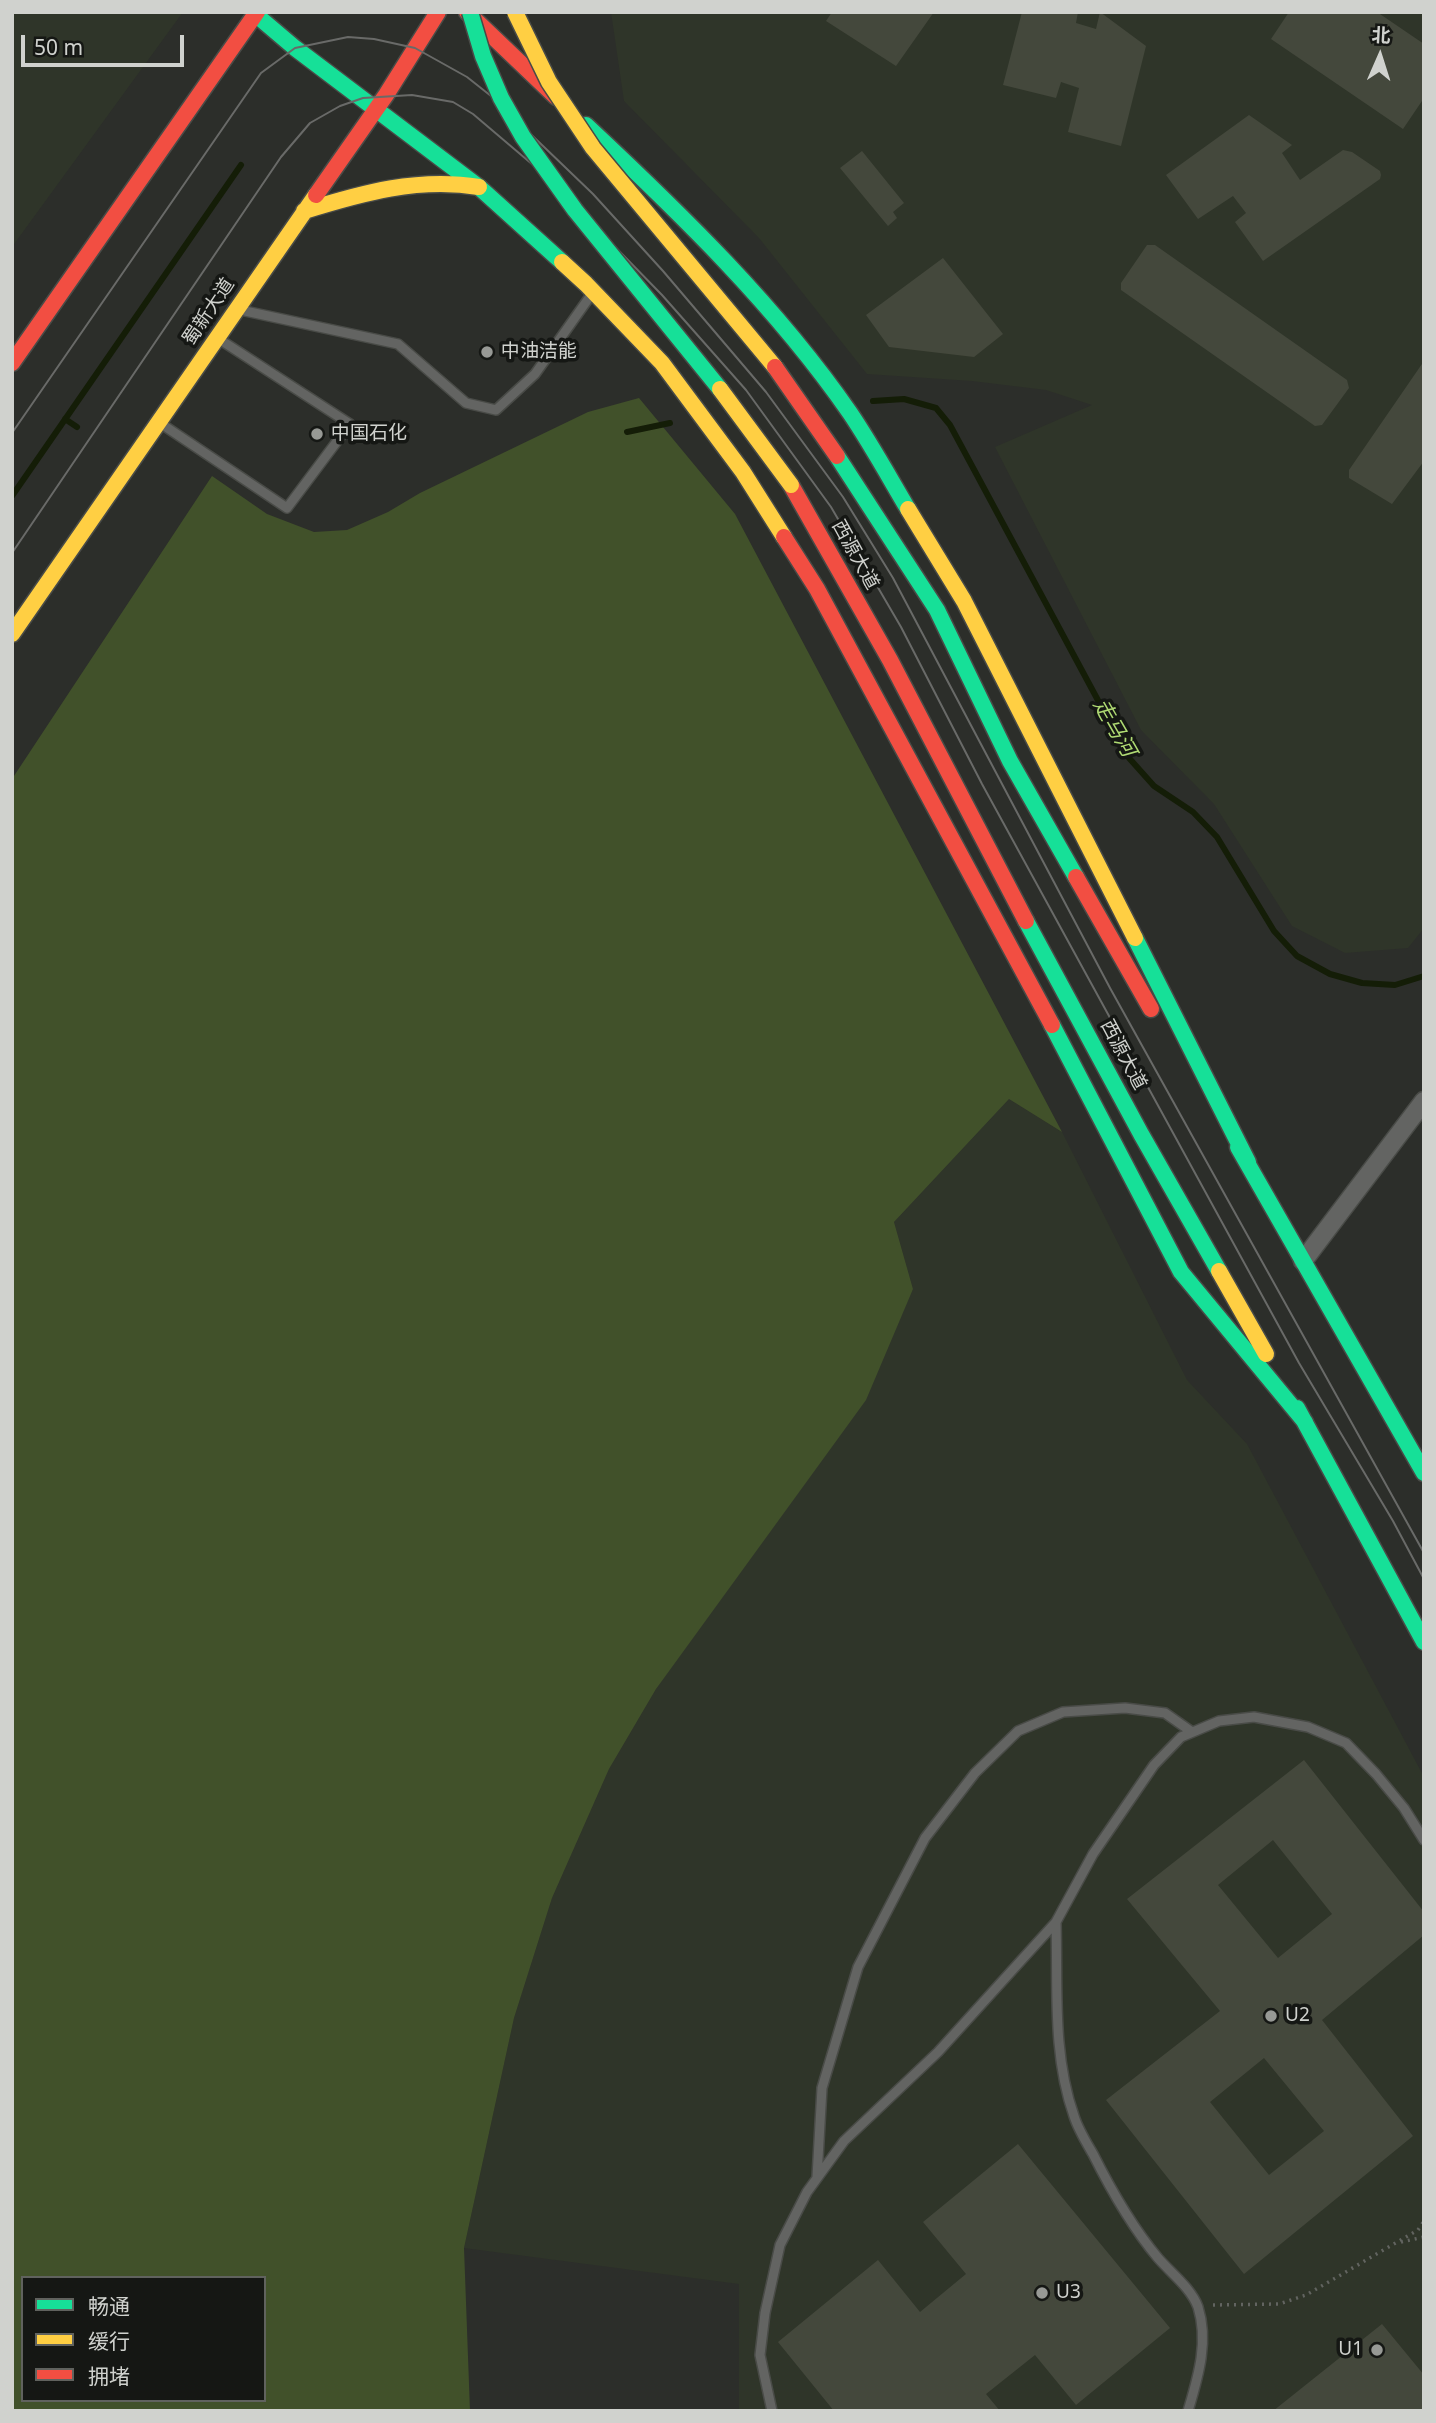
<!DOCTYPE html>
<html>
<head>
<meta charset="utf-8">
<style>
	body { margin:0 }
	#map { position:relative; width:1436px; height:2423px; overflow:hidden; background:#2c2e2a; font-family:"Noto Sans","Noto Sans SC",sans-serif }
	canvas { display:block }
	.frame { position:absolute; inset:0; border:14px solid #d0d2ce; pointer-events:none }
	.legend { position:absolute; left:21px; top:2276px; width:245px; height:126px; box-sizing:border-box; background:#151714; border:2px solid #60625e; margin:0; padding:9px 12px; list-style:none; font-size:21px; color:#d0d2ce }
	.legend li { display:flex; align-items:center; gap:14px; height:35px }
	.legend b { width:35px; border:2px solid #60625e }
	.north { position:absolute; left:1345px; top:21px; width:70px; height:70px; -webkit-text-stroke:5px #151714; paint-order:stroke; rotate:3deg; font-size:19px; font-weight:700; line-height:28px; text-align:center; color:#d0d2ce }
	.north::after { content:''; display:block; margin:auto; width:24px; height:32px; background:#d0d2ce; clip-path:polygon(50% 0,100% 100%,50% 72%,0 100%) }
	.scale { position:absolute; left:21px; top:35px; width:163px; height:32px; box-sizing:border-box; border:4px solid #d0d2ce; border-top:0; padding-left:9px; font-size:21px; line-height:24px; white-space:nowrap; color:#d0d2ce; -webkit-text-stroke:5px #151714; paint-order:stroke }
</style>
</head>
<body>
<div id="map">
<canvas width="1436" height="2423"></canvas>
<div class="frame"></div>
<ul class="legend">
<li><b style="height:9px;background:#16e098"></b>畅通</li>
<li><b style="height:9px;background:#ffcf43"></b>缓行</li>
<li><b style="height:9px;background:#f24e42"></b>拥堵</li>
</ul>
<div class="north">北</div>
<div class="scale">50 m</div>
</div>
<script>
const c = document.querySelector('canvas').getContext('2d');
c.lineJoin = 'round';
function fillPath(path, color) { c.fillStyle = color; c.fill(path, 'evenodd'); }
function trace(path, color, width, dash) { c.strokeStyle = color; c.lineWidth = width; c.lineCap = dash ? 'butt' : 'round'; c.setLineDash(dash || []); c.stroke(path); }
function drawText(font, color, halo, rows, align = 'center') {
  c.font = font + ' "Noto Sans","Noto Sans SC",sans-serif'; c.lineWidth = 7; c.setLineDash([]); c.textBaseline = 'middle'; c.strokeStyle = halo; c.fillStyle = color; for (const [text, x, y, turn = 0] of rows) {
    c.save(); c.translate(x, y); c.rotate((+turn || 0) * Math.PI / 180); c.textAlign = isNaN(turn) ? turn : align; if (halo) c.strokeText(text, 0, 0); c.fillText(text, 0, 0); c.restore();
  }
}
fillPath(new Path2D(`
	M 12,12 L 183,12 L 12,247 Z
	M 611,12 L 1424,12 L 1424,928 L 1408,948 L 1345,953 L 1292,926 L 1214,804 L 1141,730 L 995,447 L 1092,405 L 1046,390 L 972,381 L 867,374 L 759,238 L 624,101 Z
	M 1009,1099 L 1062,1132 L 1187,1380 L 1247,1444 L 1424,1777 L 1424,2411 L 739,2411 L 739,2284 L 464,2248 L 514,2018 L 552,1898 L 609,1769 L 656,1689 L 913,1289 L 894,1222 Z`), '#2f3529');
fillPath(new Path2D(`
	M 639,398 L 735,514 L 1062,1132 L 1009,1099 L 894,1222 L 913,1289 L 866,1400 L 656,1689 L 609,1769 L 552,1898 L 514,2018 L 464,2248 L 470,2411 L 12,2411 L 12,779 L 212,476 L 267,514 L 314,532 L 347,530 L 388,512 L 420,493 L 588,412 ZM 23,2278 L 264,2278 L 264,2400 L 23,2400 Z`), '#41512a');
trace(new Path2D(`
	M 873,401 L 904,399 L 936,408 L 950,425 L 1129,758 L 1154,786 L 1193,812 L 1217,837 L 1274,931 L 1297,956 L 1330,974 L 1362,983 L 1395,985 L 1424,976
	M 65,419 L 77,427
	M 627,432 L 670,423
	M 12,496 L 241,165`), '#141d07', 6);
fillPath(new Path2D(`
	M 832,12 L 934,12 L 896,66 L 826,21 Z
	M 1022,12 L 1078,12 L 1076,23 L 1096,29 L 1100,12 L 1146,46 L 1121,146 L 1068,132 L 1079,88 L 1061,82 L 1056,98 L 1003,85 Z
	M 1289,12 L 1377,12 L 1424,44 L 1424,98 L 1403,129 L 1271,39 Z
	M 1249,115 L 1292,145 L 1282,153 L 1300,180 L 1343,150 L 1352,152 L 1380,171 L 1381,175 L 1380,179 L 1263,261 L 1235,222 L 1246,213 L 1233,196 L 1198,219 L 1166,175 Z
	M 862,151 L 904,203 L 893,212 L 897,218 L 888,226 L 840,168 Z
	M 1147,245 L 1155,245 L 1347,380 L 1349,388 L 1322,425 L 1315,426 L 1121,290 L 1121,283 Z
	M 943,258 L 1003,334 L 974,357 L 889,347 L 866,315 Z
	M 1424,361 L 1424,461 L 1392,504 L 1349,478 L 1349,470 Z
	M 1304,1760 L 1424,1912 L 1424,1935 L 1322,2020 L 1413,2136 L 1244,2274 L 1106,2100 L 1220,2011 L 1127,1899 ZM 1273,1840 L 1332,1914 L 1278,1958 L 1218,1885 ZM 1264,2058 L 1324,2131 L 1269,2175 L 1210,2102 Z
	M 1018,2144 L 1170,2328 L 1076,2405 L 1035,2355 L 986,2394 L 1000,2411 L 834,2411 L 778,2342 L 878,2260 L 920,2312 L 966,2274 L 923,2222 Z
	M 1382,2324 L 1424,2375 L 1424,2411 L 1273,2411 Z`), '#44483c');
const lane = new Path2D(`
	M 245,311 L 398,344 L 466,403 L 496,410 L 535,374 L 591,295
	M 163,425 L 287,508 L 350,424 L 222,341
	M 1056,1922 C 1058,1986 1052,2054 1074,2116 C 1078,2129 1086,2142 1093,2154 C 1111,2190 1132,2227 1158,2258 C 1171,2273 1191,2288 1198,2307 C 1209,2342 1198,2377 1188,2411
	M 817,2177 L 822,2088 L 858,1967 L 925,1838 L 975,1773 L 1018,1731 L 1063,1712 L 1125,1708 L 1165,1713 L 1192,1732
	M 772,2411 L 760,2355 L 765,2313 L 780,2245 L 807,2192 L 844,2141 L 938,2052 L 1056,1922 L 1093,1854 L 1154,1765 L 1181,1737 L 1219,1721 L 1254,1717 L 1308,1727 L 1346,1743 L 1376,1774 L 1404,1808 L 1424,1840`);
const street = new Path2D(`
	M 1303,1261 L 1424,1101`);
const fast = new Path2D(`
	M 255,14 L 295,48 L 480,188 L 562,262
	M 586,125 C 681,214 776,306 850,413 C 871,444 889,477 908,509
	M 837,456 L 937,610 L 1010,761 L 1076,877
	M 1026,921 L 1141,1134 L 1219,1271
	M 1135,938 L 1248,1162
	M 1052,1025 L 1181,1272 L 1305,1422
	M 1238,1147 L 1424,1473
	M 1297,1408 L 1424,1642`);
const slow = new Path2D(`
	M 304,211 C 362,193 418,177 479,187
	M 562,262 L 586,284 L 662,363 L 743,472 L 784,537
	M 908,509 L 964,601 L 1135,938
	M 12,634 L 316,195
	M 1219,1271 L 1266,1354`);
const jam = new Path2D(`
	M 467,12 L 556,97
	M 316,195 L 386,95 L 438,12
	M 12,363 L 257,12
	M 791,485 L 890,660 L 1026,921
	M 784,537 L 817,589 L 1052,1025
	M 1076,877 L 1151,1009`);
trace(lane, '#494b47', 12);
trace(street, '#494b47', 21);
trace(fast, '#494b47', 19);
trace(slow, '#494b47', 19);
trace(jam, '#494b47', 19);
trace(new Path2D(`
	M 1401,2242 L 1424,2237
	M 1213,2305 L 1279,2304 L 1306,2295 L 1418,2230 L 1424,2221`), '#626460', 3.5, [2, 5]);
trace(lane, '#636462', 9);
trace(street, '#636462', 18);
trace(fast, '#16e098', 16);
trace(slow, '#ffcf43', 16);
trace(jam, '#f24e42', 16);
trace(new Path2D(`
	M 12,433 L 261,73 L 295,48 L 348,37 L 374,39 L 415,48 L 467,77 L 491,96 L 593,194 L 663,271 L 766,392 L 843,497 L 893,578 L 1110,988 L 1424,1553
	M 12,553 L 281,157 L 310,123 L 340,106 L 363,98 L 412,95 L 453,102 L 473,114 L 546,176 L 662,295 L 746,390 L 831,507 L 901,627 L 982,784 L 1299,1363 L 1393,1521 L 1424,1579`), '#696a68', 2);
const fastBridge = new Path2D(`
	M 470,12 L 483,56 L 501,98 L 523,137 L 575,210 L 720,389`);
const slowBridge = new Path2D(`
	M 515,12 L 549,82 L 593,148 L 775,367
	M 720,389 L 791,485`);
const jamBridge = new Path2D(`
	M 775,367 L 837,456`);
trace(fastBridge, '#494b47', 19, []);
trace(slowBridge, '#494b47', 19, []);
trace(jamBridge, '#494b47', 19, []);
trace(fastBridge, '#16e098', 16);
trace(slowBridge, '#ffcf43', 16);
trace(jamBridge, '#f24e42', 16);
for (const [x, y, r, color] of [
	[487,352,7,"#979995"],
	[317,434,7,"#979995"],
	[1271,2016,7,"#979995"],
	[1042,2293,7,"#979995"],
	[1377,2350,7,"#979995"]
]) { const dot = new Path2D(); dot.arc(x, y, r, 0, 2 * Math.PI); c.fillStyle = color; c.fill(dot); trace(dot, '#151714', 2.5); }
drawText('19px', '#d0d2ce', '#151714', [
	["蜀新大道",209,312,-56],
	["西源大道",855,555,61],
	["西源大道",1123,1055,62]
]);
drawText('19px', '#d0d2ce', '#151714', [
	["中油洁能",501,352],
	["中国石化",331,434],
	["U2",1285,2016],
	["U3",1056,2293],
	["U1",1363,2350,"right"]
], 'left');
drawText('italic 21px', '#afda73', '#151714', [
	["走马河",1114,728,60]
]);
</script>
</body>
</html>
